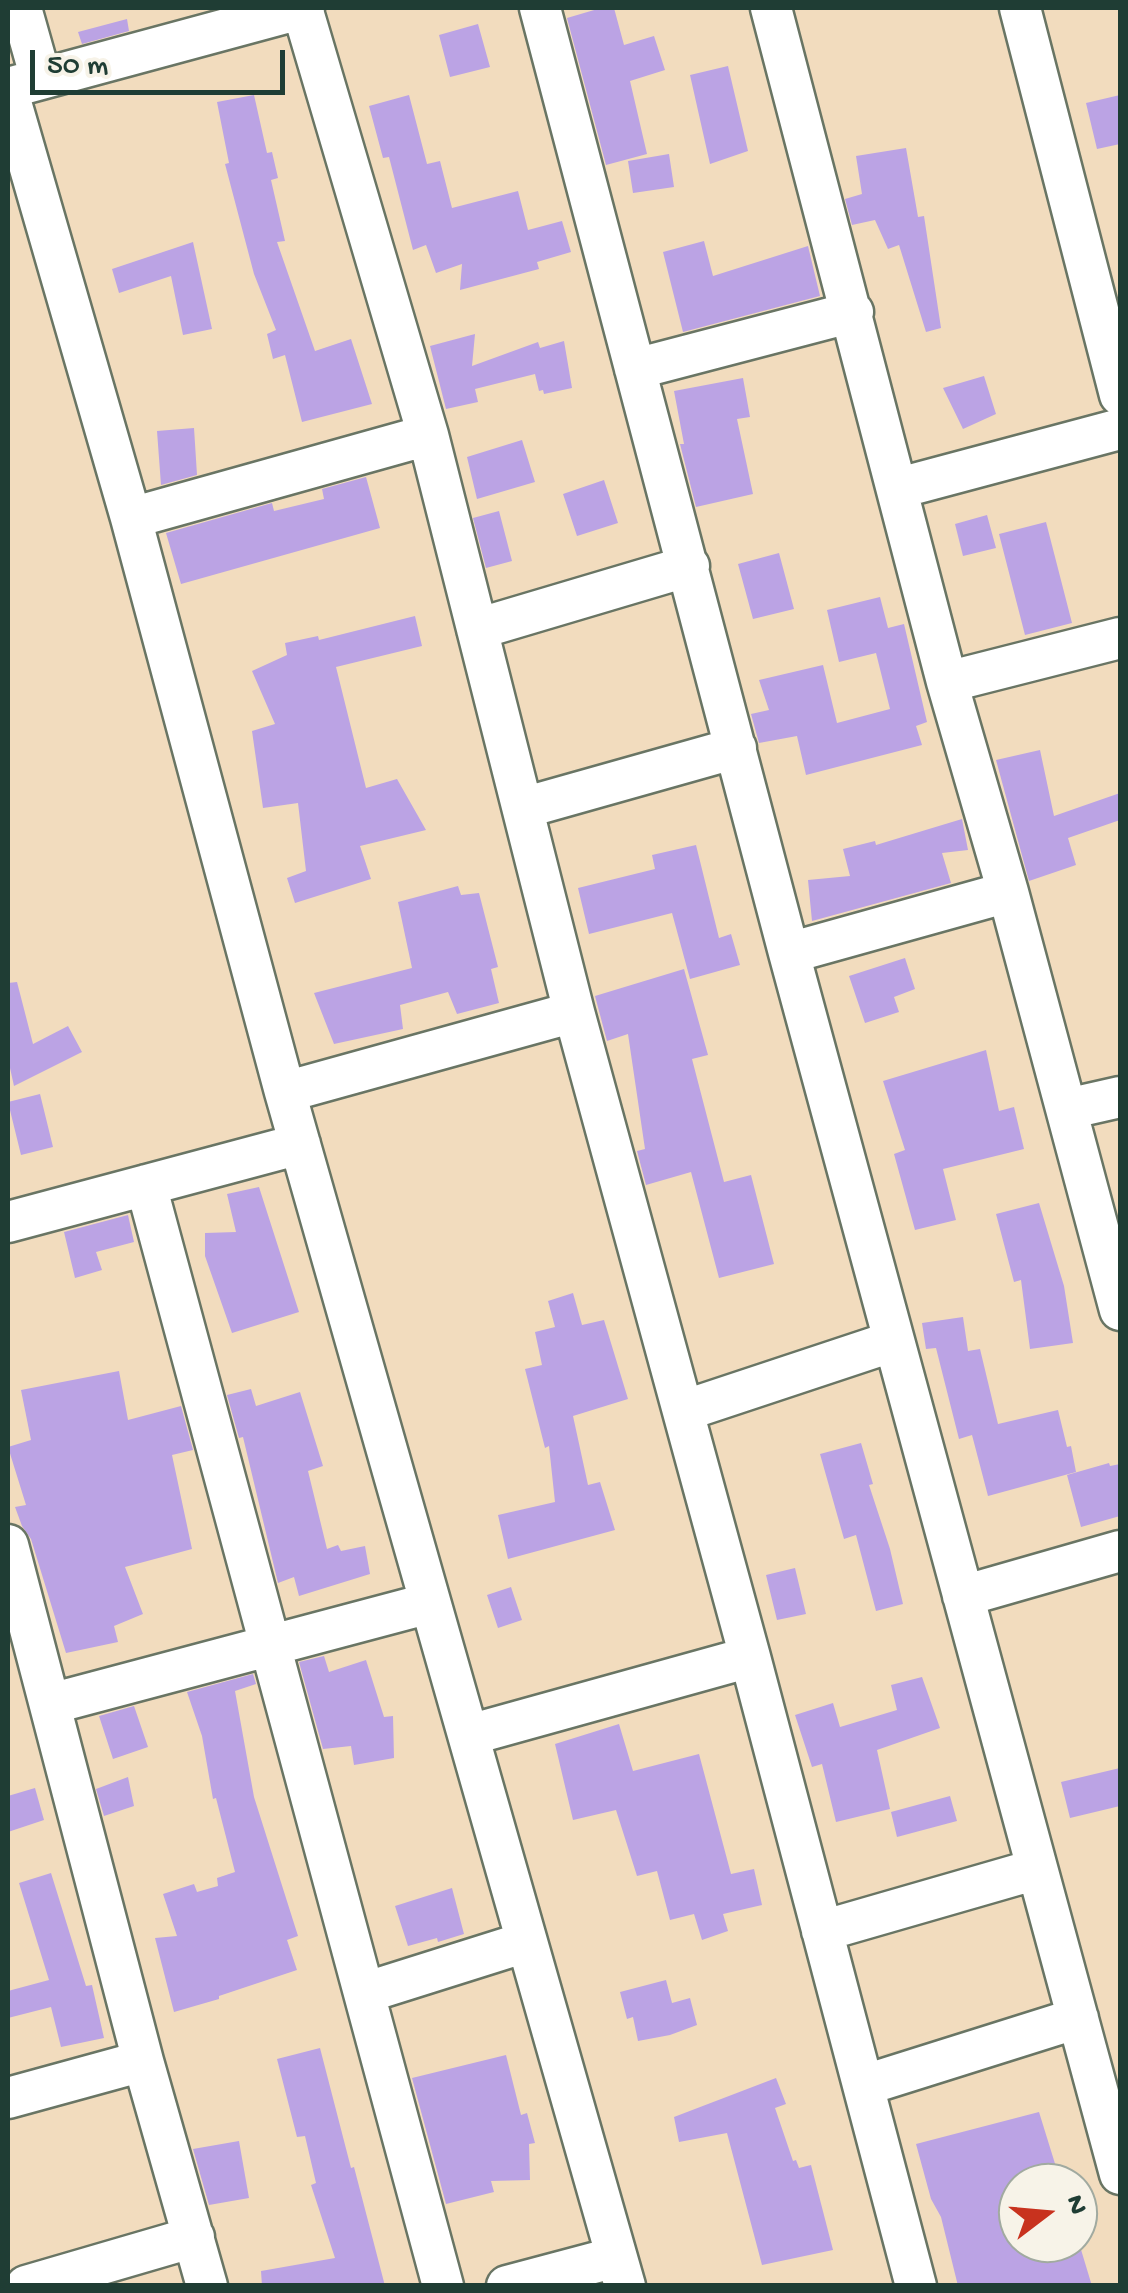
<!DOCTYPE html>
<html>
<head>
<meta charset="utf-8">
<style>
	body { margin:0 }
	#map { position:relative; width:1128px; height:2293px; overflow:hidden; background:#f2dcbe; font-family:"Gochi Hand",sans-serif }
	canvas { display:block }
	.frame { position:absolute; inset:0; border:10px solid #1f3d34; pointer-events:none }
	.north { position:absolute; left:998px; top:2163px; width:100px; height:100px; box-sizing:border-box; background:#f7f3e8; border:2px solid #a1aaa0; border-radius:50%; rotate:74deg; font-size:28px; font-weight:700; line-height:40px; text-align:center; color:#1f3d34 }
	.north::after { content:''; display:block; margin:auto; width:35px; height:45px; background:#c8321e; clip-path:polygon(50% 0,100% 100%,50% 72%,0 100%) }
	.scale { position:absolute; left:30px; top:50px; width:255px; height:45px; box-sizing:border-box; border:5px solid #1f3d34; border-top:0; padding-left:12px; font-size:30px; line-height:35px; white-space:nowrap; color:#1f3d34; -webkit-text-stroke:8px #f7f3e8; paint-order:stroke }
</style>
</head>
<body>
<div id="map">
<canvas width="1128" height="2293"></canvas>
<div class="frame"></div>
<div class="north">N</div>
<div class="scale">50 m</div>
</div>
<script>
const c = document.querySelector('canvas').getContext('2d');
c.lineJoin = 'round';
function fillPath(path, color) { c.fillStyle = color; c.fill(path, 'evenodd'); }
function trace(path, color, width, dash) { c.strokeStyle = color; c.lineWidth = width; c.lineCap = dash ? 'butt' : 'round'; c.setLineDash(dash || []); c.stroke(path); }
fillPath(new Path2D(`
	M 601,8 L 614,8 L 624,45 L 654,36 L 665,70 L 630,81 L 647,154 L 606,165 L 567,18 Z
	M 127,19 L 129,31 L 82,44 L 78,32 Z
	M 478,24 L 490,67 L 450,77 L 439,35 Z
	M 728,66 L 748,151 L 710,164 L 690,75 Z
	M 254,95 L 267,153 L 272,152 L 278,178 L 271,180 L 285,241 L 277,242 L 315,351 L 351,339 L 372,404 L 302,422 L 285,355 L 273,359 L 267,334 L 276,330 L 254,274 L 225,164 L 229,163 L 217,102 Z
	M 409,95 L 427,164 L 440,161 L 452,208 L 518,191 L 528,230 L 562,221 L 571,252 L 537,262 L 539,269 L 460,290 L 462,264 L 436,273 L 426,245 L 413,250 L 389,157 L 383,158 L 369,106 Z
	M 1120,95 L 1120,144 L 1097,149 L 1086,103 Z
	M 906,148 L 918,217 L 924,216 L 941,328 L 926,332 L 899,245 L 888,249 L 875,220 L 852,225 L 845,199 L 862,194 L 856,156 Z
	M 669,154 L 674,187 L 633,193 L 628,161 Z
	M 704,241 L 713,276 L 808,246 L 820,296 L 683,332 L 663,252 Z
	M 193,242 L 212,329 L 183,335 L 171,276 L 119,293 L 112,269 Z
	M 475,334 L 472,366 L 538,342 L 540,348 L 564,341 L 572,388 L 544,394 L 543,390 L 539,391 L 535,374 L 475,389 L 478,402 L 446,409 L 430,346 Z
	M 984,376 L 996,414 L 963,429 L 943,388 Z
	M 743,378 L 750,417 L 737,419 L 753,494 L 696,507 L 680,444 L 684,444 L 674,391 Z
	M 194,428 L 197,475 L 161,485 L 157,431 Z
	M 522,440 L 535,482 L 477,499 L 467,457 Z
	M 366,477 L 380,528 L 181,584 L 166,533 L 272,503 L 274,511 L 324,499 L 322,489 Z
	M 604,480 L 618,523 L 577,536 L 563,494 Z
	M 499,511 L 512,561 L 486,568 L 473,518 Z
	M 987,515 L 996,548 L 963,556 L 955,524 Z
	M 1046,522 L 1072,623 L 1025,635 L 999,534 Z
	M 779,553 L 794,609 L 753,619 L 738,564 Z
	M 880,597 L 888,628 L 904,624 L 927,722 L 916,726 L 922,745 L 806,775 L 797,736 L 759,743 L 751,714 L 769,710 L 759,680 L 823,665 L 837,723 L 890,709 L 876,653 L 839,662 L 827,610 Z
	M 415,616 L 422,646 L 336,667 L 366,788 L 397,779 L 426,830 L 360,846 L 371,879 L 295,903 L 287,878 L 306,871 L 298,803 L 263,808 L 252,731 L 275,724 L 252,671 L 287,655 L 285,643 L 318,636 L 319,640 Z
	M 1040,750 L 1054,816 L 1120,793 L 1120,820 L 1068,838 L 1076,865 L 1029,881 L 996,760 Z
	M 962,819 L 968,850 L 942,853 L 951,883 L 812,921 L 808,880 L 850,876 L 843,849 L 875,841 L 876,845 Z
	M 696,845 L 719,938 L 731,934 L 740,965 L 690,979 L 672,913 L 589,934 L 578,888 L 655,869 L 652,855 Z
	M 458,886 L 461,895 L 479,893 L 498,967 L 491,969 L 499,1003 L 457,1014 L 448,992 L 400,1005 L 403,1029 L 334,1044 L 314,993 L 412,968 L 398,902 Z
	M 905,958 L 915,989 L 894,997 L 899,1012 L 865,1023 L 849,976 Z
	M 684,969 L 708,1055 L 692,1059 L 724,1182 L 751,1175 L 774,1264 L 719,1278 L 691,1172 L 646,1185 L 637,1151 L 645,1149 L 628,1034 L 607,1041 L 595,996 Z
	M 17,982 L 33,1044 L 68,1026 L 82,1052 L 14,1086 L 8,1059 L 8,983 Z
	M 986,1050 L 999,1111 L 1014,1107 L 1024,1149 L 943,1169 L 956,1220 L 915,1230 L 894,1154 L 905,1150 L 883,1081 Z
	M 40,1094 L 53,1147 L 21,1155 L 8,1102 Z
	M 259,1187 L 299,1312 L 232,1333 L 205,1256 L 205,1233 L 236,1232 L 227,1194 Z
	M 1039,1203 L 1064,1286 L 1073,1343 L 1030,1349 L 1021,1280 L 1014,1282 L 996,1214 Z
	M 128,1215 L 134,1242 L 96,1252 L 102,1270 L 75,1278 L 64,1232 Z
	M 573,1293 L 582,1325 L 604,1320 L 628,1399 L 573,1416 L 588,1485 L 600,1482 L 615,1530 L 508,1559 L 498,1515 L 555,1502 L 549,1446 L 545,1448 L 525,1369 L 542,1365 L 535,1332 L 555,1327 L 548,1301 Z
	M 963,1317 L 968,1351 L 980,1349 L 998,1424 L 1058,1410 L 1067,1447 L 1071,1446 L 1076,1472 L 988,1496 L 972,1435 L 959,1439 L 936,1348 L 926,1349 L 922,1323 Z
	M 119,1371 L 128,1420 L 181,1406 L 193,1450 L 172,1455 L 192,1549 L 125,1567 L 143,1614 L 114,1626 L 118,1642 L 66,1653 L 31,1539 L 22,1526 L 15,1507 L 26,1505 L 8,1447 L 31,1440 L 21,1390 Z
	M 251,1389 L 256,1406 L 300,1392 L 323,1466 L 308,1471 L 327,1549 L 338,1545 L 341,1551 L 365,1546 L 370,1574 L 299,1596 L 294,1577 L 278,1583 L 243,1437 L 239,1438 L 227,1395 Z
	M 861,1443 L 873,1484 L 869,1485 L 890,1549 L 903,1604 L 876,1611 L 856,1535 L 844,1539 L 820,1454 Z
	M 1109,1463 L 1110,1466 L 1120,1464 L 1120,1516 L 1081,1527 L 1067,1475 Z
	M 795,1568 L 806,1614 L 777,1620 L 766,1575 Z
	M 511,1587 L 522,1620 L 498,1628 L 487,1595 Z
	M 324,1656 L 329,1672 L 366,1660 L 384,1717 L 393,1716 L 394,1758 L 354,1765 L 351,1746 L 323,1749 L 299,1662 Z
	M 253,1674 L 256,1684 L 235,1691 L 254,1797 L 298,1936 L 287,1940 L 297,1970 L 219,1996 L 219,1999 L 174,2012 L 155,1938 L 177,1936 L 163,1894 L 194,1884 L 197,1892 L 218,1886 L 217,1878 L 235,1872 L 216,1798 L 213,1799 L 202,1736 L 187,1692 Z
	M 922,1677 L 940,1728 L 877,1750 L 890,1809 L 836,1822 L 822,1764 L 812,1767 L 795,1715 L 833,1703 L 840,1727 L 897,1710 L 891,1685 Z
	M 134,1706 L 148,1747 L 113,1759 L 99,1716 Z
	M 619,1724 L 633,1771 L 699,1754 L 731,1874 L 754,1869 L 762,1905 L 723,1914 L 728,1931 L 702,1940 L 694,1914 L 670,1920 L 657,1871 L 637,1876 L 616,1810 L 573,1820 L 555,1744 Z
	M 1120,1768 L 1120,1806 L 1070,1818 L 1061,1782 Z
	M 128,1777 L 134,1806 L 104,1816 L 96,1789 Z
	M 35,1788 L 44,1820 L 8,1832 L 8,1796 Z
	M 950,1796 L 957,1821 L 897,1837 L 891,1812 Z
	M 51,1873 L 86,1986 L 92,1985 L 104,2038 L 61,2047 L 51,2007 L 8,2018 L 8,1991 L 49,1980 L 19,1883 Z
	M 452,1888 L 464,1934 L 438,1942 L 437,1938 L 408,1946 L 395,1906 Z
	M 666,1980 L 672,2003 L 690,1998 L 697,2025 L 670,2035 L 638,2041 L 633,2017 L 627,2019 L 620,1992 Z
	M 320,2048 L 351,2168 L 354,2167 L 385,2286 L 262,2286 L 261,2271 L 335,2258 L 311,2185 L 316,2183 L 305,2136 L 297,2137 L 277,2059 Z
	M 506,2055 L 521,2115 L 527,2113 L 535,2143 L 529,2144 L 530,2180 L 491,2181 L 494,2192 L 446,2204 L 412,2078 Z
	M 776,2078 L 786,2104 L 775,2108 L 793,2161 L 796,2160 L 799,2168 L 811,2165 L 833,2250 L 762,2265 L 727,2133 L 679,2142 L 674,2117 Z
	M 1039,2112 L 1061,2183 L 1018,2183 L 1018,2243 L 1079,2243 L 1092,2286 L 958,2286 L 941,2217 L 931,2199 L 916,2144 Z
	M 239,2141 L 249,2198 L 209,2205 L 193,2149 Z`), '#bba3e4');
const street = new Path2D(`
	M 21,8 L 41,79
	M 302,8 L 428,435 L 574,1012 L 750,1657 L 916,2286
	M 540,8 L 789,953 L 1120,2174
	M 771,8 L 947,682 L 1008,892 L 1120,1310
	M 1020,8 L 1120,395
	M 8,88 L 304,8
	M 8,92 L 131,518 L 285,1092 L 625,2286
	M 635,369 L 853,312
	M 899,488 L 1120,429
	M 131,518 L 428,435
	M 477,629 L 689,566
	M 947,682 L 1120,638
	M 523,808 L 736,748
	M 789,953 L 1008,892
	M 285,1092 L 574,1012
	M 1067,1109 L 1120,1097
	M 146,1185 L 443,2286
	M 8,1222 L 300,1144
	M 683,1411 L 894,1341
	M 8,1545 L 143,2061 L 207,2286
	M 963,1596 L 1120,1551
	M 50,1704 L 430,1603
	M 469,1735 L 750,1657
	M 822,1931 L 1037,1869
	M 364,1993 L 526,1942
	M 865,2085 L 1078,2018
	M 8,2098 L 143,2061
	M 26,2286 L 194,2237
	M 507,2286 L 616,2257`);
trace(street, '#697564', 45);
trace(street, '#fff', 40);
</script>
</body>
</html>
